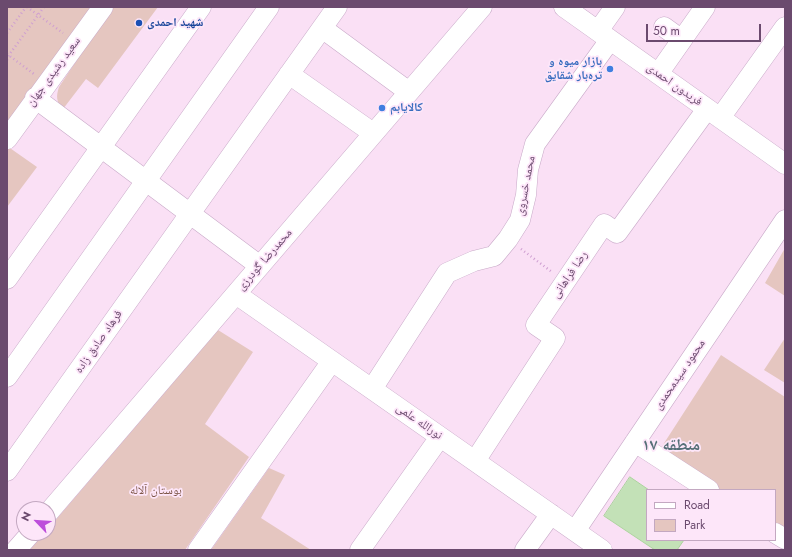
<!DOCTYPE html>
<html>
<head>
<meta charset="utf-8">
<style>
	body { margin:0 }
	#map { position:relative; width:792px; height:557px; overflow:hidden; background:#fae0f5; font-family:Jost,sans-serif }
	canvas { display:block }
	.frame { position:absolute; inset:0; border:8px solid #6b4a6e; pointer-events:none }
	.legend { position:absolute; left:646px; top:489px; width:130px; height:52px; box-sizing:border-box; background:#fde6f9; border:1px solid #c3a8c1; margin:0; padding:5px 7px; list-style:none; font-size:12px; color:#6b4a6e }
	.legend li { display:flex; align-items:center; gap:8px; height:20px }
	.legend b { width:20px; border:1px solid #c3a8c1 }
	.north { position:absolute; left:16px; top:501px; width:40px; height:40px; box-sizing:border-box; background:#fde6f9; border:1px solid #c3a8c1; border-radius:50%; rotate:295deg; font-size:11px; font-weight:700; line-height:16px; text-align:center; color:#6b4a6e }
	.north::after { content:''; display:block; margin:auto; width:14px; height:18px; background:#bd4edb; clip-path:polygon(50% 0,100% 100%,50% 72%,0 100%) }
	.scale { position:absolute; left:646px; top:24px; width:115px; height:18px; box-sizing:border-box; border:2px solid #6b4a6e; border-top:0; padding-left:5px; font-size:12px; line-height:14px; white-space:nowrap; color:#6b4a6e; -webkit-text-stroke:3px #fde6f9; paint-order:stroke }
</style>
</head>
<body>
<div id="map">
<canvas width="792" height="557"></canvas>
<div class="frame"></div>
<ul class="legend">
<li><b style="height:5px;background:#fff"></b>Road</li>
<li><b style="height:11px;background:#e5c6c0"></b>Park</li>
</ul>
<div class="north">N</div>
<div class="scale">50 m</div>
</div>
<script>
const c = document.querySelector('canvas').getContext('2d');
c.lineJoin = 'round';
function fillPath(path, color) { c.fillStyle = color; c.fill(path, 'evenodd'); }
function trace(path, color, width, dash) { c.strokeStyle = color; c.lineWidth = width; c.lineCap = dash ? 'butt' : 'round'; c.setLineDash(dash || []); c.stroke(path); }
function drawText(font, color, halo, rows, align = 'center') {
  c.font = font + ' Jost,"Noto Naskh Arabic",sans-serif'; c.lineWidth = 3.5; c.setLineDash([]); c.textBaseline = 'middle'; c.strokeStyle = halo; c.fillStyle = color; for (const [text, x, y, turn = 0] of rows) {
    c.save(); c.translate(x, y); c.rotate((+turn || 0) * Math.PI / 180); c.textAlign = isNaN(turn) ? turn : align; if (halo) c.strokeText(text, 0, 0); c.fillText(text, 0, 0); c.restore();
  }
}
fillPath(new Path2D(`
	M 7,7 L 95,7 L 7,130 Z
	M 112,7 L 158,7 L 98,88 L 86,79 L 63,109 C 56,102 56,96 59,87 Z
	M 7,146 L 37,167 L 7,207 Z
	M 785,248 L 785,296 L 765,283 Z
	M 218,330 L 253,352 L 205,424 L 249,457 L 185,550 L 30,550 L 44,533 L 48,533 L 48,529 Z
	M 785,338 L 785,383 L 764,370 Z
	M 721,355 L 785,397 L 785,534 L 775,527 L 775,490 L 718,490 L 659,451 Z
	M 269,468 L 285,475 L 261,518 L 311,550 L 211,550 Z`), '#e5c6c0');
const water = new Path2D(`
	M 630,477 L 649,490 L 647,490 L 647,540 L 684,540 L 677,550 L 655,550 L 604,516 Z`);
fillPath(water, '#c3e1b7');
trace(water, '#acd29e', 1);
const minor = new Path2D(`
	M 564,7 L 785,164
	M 664,27 L 682,40
	M 322,28 L 409,92
	M 598,31 L 615,7
	M 289,74 L 373,133
	M 658,74 L 705,7
	M 35,98 L 260,266
	M 720,118 L 785,27
	M 7,139 L 103,7
	M 7,279 L 201,7
	M 236,294 L 602,550
	M 7,377 L 269,7
	M 372,389 L 447,273 L 474,261 L 494,256 L 508,239 L 520,220 L 526,195 L 528,170 L 535,144 L 610,40
	M 635,442 L 709,490
	M 475,461 L 555,338 L 536,325 L 604,224 L 617,233 L 707,109
	M 7,471 L 337,7
	M 48,513 L 482,7
	M 575,531 L 785,220
	M 775,533 L 785,539
	M 16,550 L 31,533
	M 198,550 L 332,361
	M 360,550 L 440,437
	M 525,550 L 551,514`);
trace(minor, '#c8a9c8', 21);
trace(new Path2D(`
	M 27,7 L 63,33
	M 7,33 L 26,7
	M 7,54 L 34,74
	M 7,60 L 9,55 L 44,7
	M 521,249 L 552,272`), '#ce9ed1', 2.5, [1, 3]);
trace(minor, '#fff', 20);
for (const [x, y, r, color] of [
	[139,23,4,"#1a4fb4"],
	[610,69,4,"#3f7fe0"],
	[382,108,4,"#3f7fe0"]
]) { const dot = new Path2D(); dot.arc(x, y, r, 0, 2 * Math.PI); c.fillStyle = color; c.fill(dot); trace(dot, '#fde6f9', 1.5); }
drawText('bold 12px', '#164399', '#fde6f9', [
	["شهید احمدی",147,23]
], 'left');
drawText('bold 12px', '#366cbe', '#fde6f9', [
	["بازار میوه و",602,62],
	["تره‌بار شقایق",602,76],
	["کالایابم",390,108,"left"]
], 'right');
drawText('12px', '#6b4a6e', '#fde6f9', [
	["سعید رشیدی جهان",54,72,-54],
	["فریدون احمدی",674,85,35],
	["محمد خسروی",526,186,-79],
	["محمدرضا گودرزی",265,260,-49],
	["رضا فراهانی",570,275,-56],
	["فرهاد صادق زاده",99,342,-55],
	["محمود سیدمحمدی",680,375,-56],
	["نورالله علمی",419,422,35]
]);
drawText('12px', '#7e5749', '#fde6f9', [
	["بوستان آلاله",156,491]
]);
drawText('bold 16px', '#556f77', '#fde6f9', [
	["منطقه ۱۷",671,446]
]);
</script>
</body>
</html>
